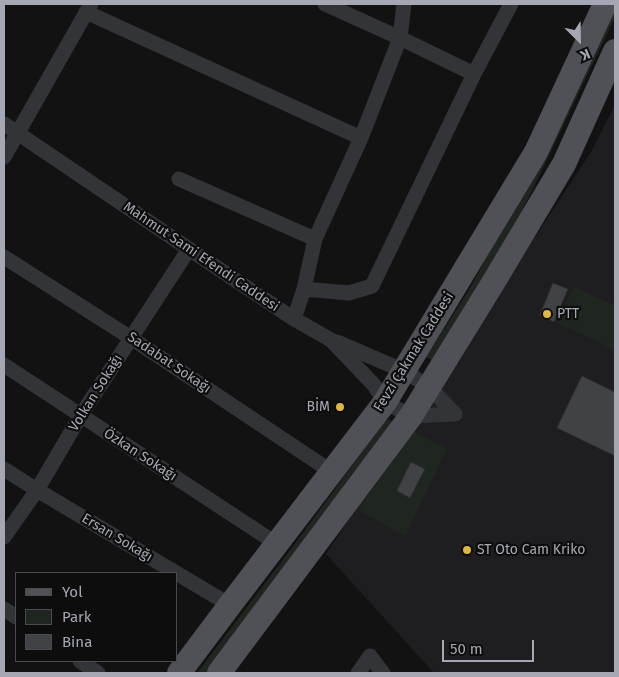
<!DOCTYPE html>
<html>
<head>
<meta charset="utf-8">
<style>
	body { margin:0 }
	#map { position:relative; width:619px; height:677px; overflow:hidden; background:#121213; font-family:"Fira Sans",sans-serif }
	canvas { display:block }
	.frame { position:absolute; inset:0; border:5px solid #a5a8b2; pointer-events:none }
	.legend { position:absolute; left:15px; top:572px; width:162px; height:90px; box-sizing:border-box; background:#0d0d0e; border:1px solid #4a4b50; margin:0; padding:6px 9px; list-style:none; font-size:15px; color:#a5a8b2 }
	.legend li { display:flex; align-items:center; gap:10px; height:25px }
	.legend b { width:25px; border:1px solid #4a4b50 }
	.north { position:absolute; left:554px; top:15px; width:50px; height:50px; -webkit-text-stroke:4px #0d0d0e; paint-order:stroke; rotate:157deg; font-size:14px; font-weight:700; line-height:20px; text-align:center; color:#a5a8b2 }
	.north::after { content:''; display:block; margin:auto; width:18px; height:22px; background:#a5a8b2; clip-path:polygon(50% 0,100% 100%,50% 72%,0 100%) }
	.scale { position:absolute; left:442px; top:640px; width:92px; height:22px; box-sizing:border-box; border:2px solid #a5a8b2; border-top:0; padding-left:6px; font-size:15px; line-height:18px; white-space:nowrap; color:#a5a8b2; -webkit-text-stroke:4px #0d0d0e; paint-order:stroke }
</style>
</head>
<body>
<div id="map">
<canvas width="619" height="677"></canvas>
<div class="frame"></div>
<ul class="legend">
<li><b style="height:6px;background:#505157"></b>Yol</li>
<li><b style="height:14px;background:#1f2620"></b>Park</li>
<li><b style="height:14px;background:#414246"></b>Bina</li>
</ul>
<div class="north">K</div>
<div class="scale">50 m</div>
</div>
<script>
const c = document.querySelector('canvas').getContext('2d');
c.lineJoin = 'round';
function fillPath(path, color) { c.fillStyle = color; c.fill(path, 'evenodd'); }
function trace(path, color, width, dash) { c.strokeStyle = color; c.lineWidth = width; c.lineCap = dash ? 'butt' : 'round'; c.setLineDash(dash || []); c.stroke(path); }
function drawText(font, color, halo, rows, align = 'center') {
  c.font = font + ' "Fira Sans",sans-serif'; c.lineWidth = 4.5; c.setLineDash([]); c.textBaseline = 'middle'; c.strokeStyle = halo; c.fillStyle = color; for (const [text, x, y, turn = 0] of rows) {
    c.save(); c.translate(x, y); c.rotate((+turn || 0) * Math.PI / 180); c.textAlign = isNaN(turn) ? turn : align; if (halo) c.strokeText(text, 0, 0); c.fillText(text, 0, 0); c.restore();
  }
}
fillPath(new Path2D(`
	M 615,105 L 615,673 L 434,673 L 326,554 L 591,152 Z`), '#1e1e20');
fillPath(new Path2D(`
	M 615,4 L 615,17 L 531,193 L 505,243 L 435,362 L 426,357 L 469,290 L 498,236 Z
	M 574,287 L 615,306 L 615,350 L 557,323 Z
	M 389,419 L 394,423 L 209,673 L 197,673 L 288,553 L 385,421 Z
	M 413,431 L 447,449 L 405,536 L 358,510 Z`), '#1f2620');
const building = new Path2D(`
	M 553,283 L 568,289 L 554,322 L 540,315 Z
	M 582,376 L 615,392 L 615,456 L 557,428 Z
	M 411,462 L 425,469 L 410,498 L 397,491 Z`);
fillPath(building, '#414246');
trace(building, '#2c2c2f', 1);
trace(new Path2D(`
	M 325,4 L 400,38 L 474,74
	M 86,12 L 361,138
	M 4,124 L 189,249 L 294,319 L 331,340 L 374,385 L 385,402 L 411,416 L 455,414
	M 4,157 L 91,4
	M 179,179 L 315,239
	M 4,257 L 131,338 L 332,472
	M 304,289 L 349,293 L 372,286 L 474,74 L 511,4
	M 294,319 L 304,289 L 315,239 L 361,138 L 400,38 L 404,4
	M 337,342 L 404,371 L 429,387 L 455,414
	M 4,365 L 277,544
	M 4,469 L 37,490 L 230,605
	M 4,537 L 37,490 L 81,415 L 189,249
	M 4,609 L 16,617
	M 80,661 L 98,673
	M 358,673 L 370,656 L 383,673`), '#333438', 15);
trace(new Path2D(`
	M 179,673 L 230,605 L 385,402 L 536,152 L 605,4
	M 219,673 L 411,416 L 493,283 L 564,164 L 615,51`), '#505157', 24);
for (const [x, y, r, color] of [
	[547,314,5,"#dfb63f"],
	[340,407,5,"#dfb63f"],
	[467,550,5,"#dfb63f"]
]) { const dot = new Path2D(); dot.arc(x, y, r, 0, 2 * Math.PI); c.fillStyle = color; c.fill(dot); trace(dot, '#0d0d0e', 2); }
drawText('14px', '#a5a8b2', '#0d0d0e', [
	["Mahmut Sami Efendi Caddesi",201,257,34],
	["Fevzi Çakmak Caddesi",414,352,-58],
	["Sadabat Sokağı",169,363,34],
	["Volkan Sokağı",96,393,-58],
	["Özkan Sokağı",140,455,33],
	["Ersan Sokağı",117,538,31]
]);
drawText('14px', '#a5a8b2', '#0d0d0e', [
	["PTT",557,314],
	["BİM",330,407,"right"],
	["ST Oto Cam Kriko",477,550]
], 'left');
</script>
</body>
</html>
